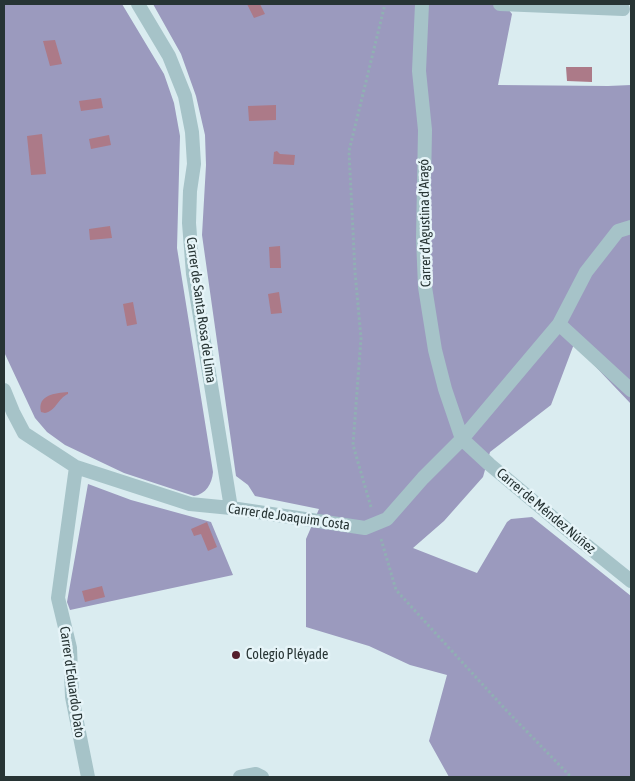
<!DOCTYPE html>
<html>
<head>
<meta charset="utf-8">
<style>
	body { margin:0 }
	#map { position:relative; width:635px; height:781px; overflow:hidden; background:#daecf0; font-family:"Asap Condensed",sans-serif }
	canvas { display:block }
	.frame { position:absolute; inset:0; border:5px solid #273434; pointer-events:none }
</style>
</head>
<body>
<div id="map">
<canvas width="635" height="781"></canvas>
<div class="frame"></div>
</div>
<script>
const c = document.querySelector('canvas').getContext('2d');
c.lineJoin = 'round';
function fillPath(path, color) { c.fillStyle = color; c.fill(path, 'evenodd'); }
function trace(path, color, width, dash) { c.strokeStyle = color; c.lineWidth = width; c.lineCap = dash ? 'butt' : 'round'; c.setLineDash(dash || []); c.stroke(path); }
function drawText(font, color, halo, rows, align = 'center') {
  c.font = font + ' "Asap Condensed",sans-serif'; c.lineWidth = 5; c.setLineDash([]); c.textBaseline = 'middle'; c.strokeStyle = halo; c.fillStyle = color; for (const [text, x, y, turn = 0] of rows) {
    c.save(); c.translate(x, y); c.rotate((+turn || 0) * Math.PI / 180); c.textAlign = isNaN(turn) ? turn : align; if (halo) c.strokeText(text, 0, 0); c.fillText(text, 0, 0); c.restore();
  }
}
fillPath(new Path2D(`
	M 4,4 L 122,4 L 164,74 L 174,103 L 180,136 L 177,248 L 213,472 C 212,484 206,494 194,496 L 124,473 L 65,445 L 47,432 L 35,418 L 4,352 Z
	M 153,4 L 504,4 L 512,14 L 498,85 L 608,86 L 631,85 L 631,404 L 574,344 L 551,405 L 490,452 L 483,477 L 444,521 L 413,548 L 477,573 L 507,522 L 511,519 L 532,517 L 631,596 L 631,777 L 449,777 L 429,741 L 447,675 L 410,665 L 369,646 L 306,627 L 306,539 L 319,509 L 255,496 L 248,485 L 236,476 L 202,235 L 206,165 L 205,135 L 196,96 L 181,54 Z
	M 88,484 L 131,500 L 211,522 L 233,575 L 70,610 L 67,602 Z`), '#9b9abe');
fillPath(new Path2D(`
	M 247,4 L 260,4 L 265,14 L 254,18 Z
	M 55,40 L 62,64 L 50,66 L 43,41 Z
	M 566,67 L 592,67 L 592,82 L 567,81 Z
	M 101,98 L 103,108 L 81,111 L 79,101 Z
	M 276,105 L 276,120 L 249,121 L 248,106 Z
	M 42,134 L 46,174 L 31,175 L 27,136 Z
	M 109,135 L 111,145 L 91,149 L 89,139 Z
	M 277,151 L 280,154 L 295,155 L 294,165 L 273,164 L 274,152 Z
	M 110,226 L 112,238 L 90,240 L 89,229 Z
	M 280,246 L 281,268 L 270,268 L 269,247 Z
	M 279,292 L 282,313 L 271,314 L 268,294 Z
	M 133,302 L 137,324 L 127,326 L 123,304 Z
	M 68,392 L 68,394 C 58,398 56,411 45,413 L 41,412 C 37,395 55,393 68,392 Z
	M 207,522 L 217,547 L 208,551 L 201,534 L 194,536 L 191,529 Z
	M 102,586 L 105,597 L 85,602 L 82,591 Z`), '#ac7a88');
trace(new Path2D(`
	M 371,507 L 353,445 L 361,338 L 355,272 L 349,151 L 385,4
	M 381,539 L 396,590 L 506,710 L 571,777`), '#90b0b3', 3, [2.5, 2.5]);
trace(new Path2D(`
	M 138,4 L 169,56 L 185,96 L 192,132 L 194,164 L 190,191 L 189,223 L 193,274 L 231,508
	M 422,4 L 419,71 L 425,130 L 423,238 L 425,287 L 435,350 L 445,389 L 462,439 L 489,464 L 575,536 L 631,581
	M 500,4 L 623,9
	M 631,227 L 618,231 L 586,272 L 559,324 L 631,390
	M 4,390 L 13,412 L 24,433 L 76,467 L 190,504 L 231,508 L 365,528 L 387,519 L 423,478 L 462,439 L 559,324
	M 76,467 L 58,598 L 70,648 L 72,697 L 88,777
	M 240,777 L 256,774 L 262,777`), '#a6c3c8', 14);
for (const [x, y, r, color] of [
	[236,655,5,"#541e2c"]
]) { const dot = new Path2D(); dot.arc(x, y, r, 0, 2 * Math.PI); c.fillStyle = color; c.fill(dot); trace(dot, '#e6f4f8', 2); }
drawText('14px', '#273434', '#e6f4f8', [
	["Carrer d'Agustina d'Aragó",425,223,-91],
	["Carrer de Santa Rosa de Lima",201,310,82],
	["Carrer de Méndez Núñez",546,511,40],
	["Carrer de Joaquim Costa",289,517,8],
	["Carrer d'Eduardo Dato",72,682,82]
]);
drawText('14px', '#273434', '#e6f4f8', [
	["Colegio Pléyade",246,655]
], 'left');
</script>
</body>
</html>
